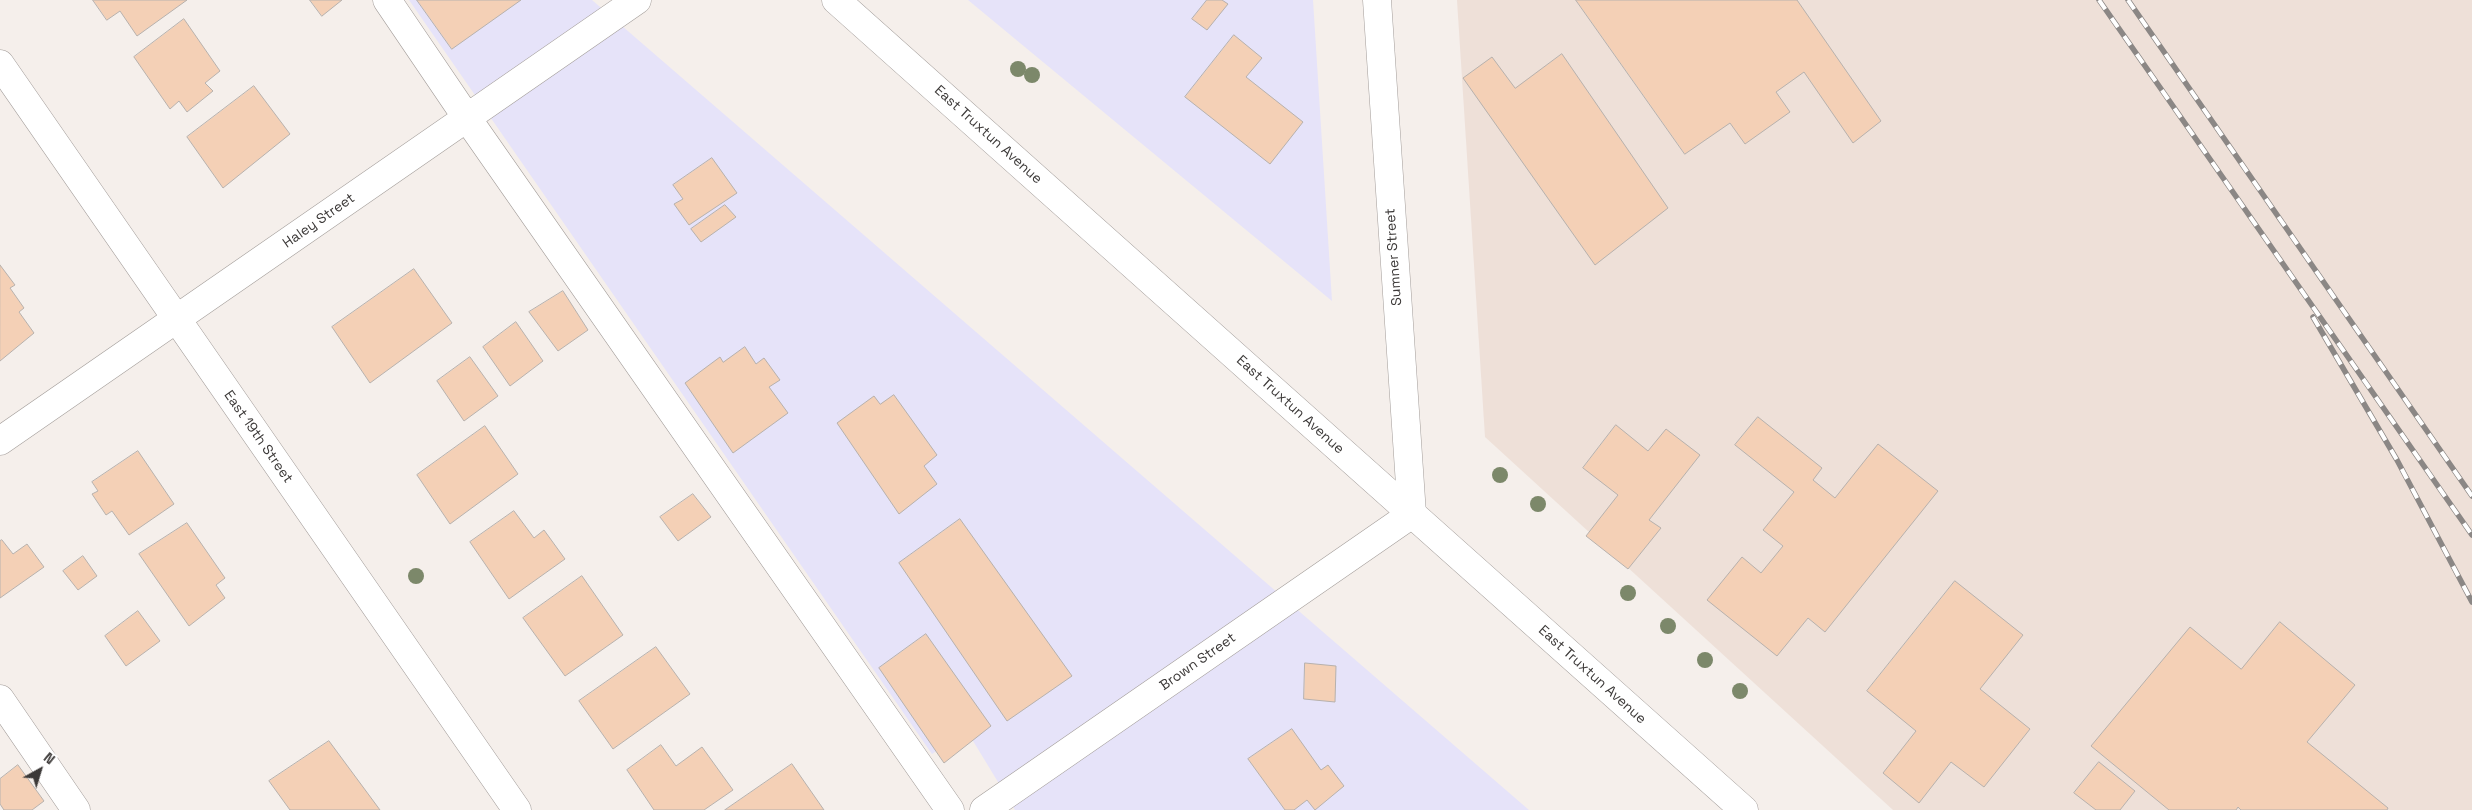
<!DOCTYPE html>
<html>
<head>
<meta charset="utf-8">
<style>
	body { margin:0 }
	#map { position:relative; width:2472px; height:810px; overflow:hidden; background:#f5efeb; font-family:"Space Grotesk",sans-serif }
	canvas { display:block }
	.north { position:absolute; left:15px; top:745px; width:50px; height:50px; -webkit-text-stroke:4px #fff; paint-order:stroke; rotate:39deg; font-size:14px; font-weight:700; line-height:20px; text-align:center; color:#3c3938 }
	.north::after { content:''; display:block; margin:auto; width:18px; height:22px; background:#3c3938; clip-path:polygon(50% 0,100% 100%,50% 72%,0 100%) }
</style>
</head>
<body>
<div id="map">
<canvas width="2472" height="810"></canvas>
<div class="north">N</div>
</div>
<script>
const c = document.querySelector('canvas').getContext('2d');
c.lineJoin = 'round';
function fillPath(path, color) { c.fillStyle = color; c.fill(path, 'evenodd'); }
function trace(path, color, width, dash) { c.strokeStyle = color; c.lineWidth = width; c.lineCap = dash ? 'butt' : 'round'; c.setLineDash(dash || []); c.stroke(path); }
function drawText(font, color, halo, rows, align = 'center') {
  c.font = font + ' "Space Grotesk",sans-serif'; c.lineWidth = 5; c.setLineDash([]); c.textBaseline = 'middle'; c.strokeStyle = halo; c.fillStyle = color; for (const [text, x, y, turn = 0] of rows) {
    c.save(); c.translate(x, y); c.rotate((+turn || 0) * Math.PI / 180); c.textAlign = isNaN(turn) ? turn : align; if (halo) c.strokeText(text, 0, 0); c.fillText(text, 0, 0); c.restore();
  }
}
fillPath(new Path2D(`
	M 1457,0 L 2472,0 L 2472,810 L 1893,810 L 1485,437 Z`), '#eee0d8');
fillPath(new Path2D(`
	M 409,0 L 592,0 L 1529,810 L 1015,810 L 967,731 L 932,754 Z
	M 968,0 L 1313,0 L 1332,301 Z`), '#e6e3f9');
const building = new Path2D(`
	M 93,0 L 187,0 L 137,36 L 120,11 L 107,20 Z
	M 310,0 L 342,0 L 322,16 Z
	M 417,0 L 521,0 L 452,49 Z
	M 1207,0 L 1222,0 L 1228,4 L 1207,30 L 1192,19 Z
	M 1576,0 L 1797,0 L 1881,121 L 1853,143 L 1804,72 L 1776,92 L 1790,112 L 1745,144 L 1730,123 L 1685,154 Z
	M 184,19 L 220,71 L 205,83 L 213,91 L 187,112 L 179,101 L 170,109 L 134,57 Z
	M 1234,35 L 1262,58 L 1246,77 L 1303,122 L 1270,164 L 1185,97 Z
	M 1562,54 L 1668,208 L 1595,265 L 1463,78 L 1492,57 L 1515,88 Z
	M 254,86 L 290,134 L 223,188 L 187,137 Z
	M 712,158 L 737,193 L 689,225 L 674,204 L 683,199 L 673,185 Z
	M 725,205 L 736,217 L 701,242 L 691,229 Z
	M 0,265 L 15,285 L 10,288 L 24,308 L 19,312 L 34,333 L 0,361 Z
	M 414,269 L 452,323 L 370,383 L 332,327 Z
	M 563,291 L 588,330 L 558,351 L 529,312 Z
	M 516,322 L 543,361 L 510,386 L 483,347 Z
	M 745,347 L 756,364 L 764,358 L 780,380 L 769,387 L 788,413 L 733,453 L 685,383 L 720,357 L 723,362 Z
	M 470,357 L 498,396 L 464,421 L 437,381 Z
	M 894,395 L 937,455 L 924,466 L 937,484 L 899,514 L 837,423 L 874,396 L 880,404 Z
	M 1758,417 L 1822,468 L 1813,480 L 1835,498 L 1878,444 L 1938,491 L 1825,632 L 1808,618 L 1777,656 L 1707,600 L 1742,557 L 1761,573 L 1783,546 L 1763,530 L 1794,492 L 1735,445 Z
	M 1616,425 L 1648,451 L 1666,429 L 1700,455 L 1649,520 L 1661,528 L 1628,569 L 1586,536 L 1618,495 L 1583,468 Z
	M 485,426 L 518,474 L 450,524 L 417,475 Z
	M 138,451 L 174,504 L 129,535 L 112,511 L 106,515 L 92,494 L 98,491 L 92,482 Z
	M 693,494 L 711,517 L 678,541 L 660,517 Z
	M 514,511 L 534,538 L 544,530 L 565,559 L 509,599 L 470,542 Z
	M 960,519 L 1072,676 L 1007,721 L 899,563 Z
	M 187,523 L 225,578 L 216,585 L 225,598 L 189,626 L 139,554 Z
	M 2,540 L 13,554 L 27,544 L 44,567 L 0,598 L 0,541 Z
	M 83,556 L 97,576 L 78,590 L 63,571 Z
	M 582,576 L 623,635 L 565,676 L 523,618 Z
	M 1955,581 L 2023,635 L 1980,689 L 2030,729 L 1984,787 L 1951,762 L 1919,803 L 1883,773 L 1916,731 L 1867,691 Z
	M 138,611 L 160,641 L 126,666 L 105,636 Z
	M 2280,622 L 2355,685 L 2307,742 L 2388,808 L 2387,810 L 2241,810 L 2238,807 L 2236,810 L 2169,810 L 2091,746 L 2190,627 L 2241,669 Z
	M 926,634 L 991,726 L 944,763 L 879,668 Z
	M 656,647 L 690,694 L 613,749 L 579,701 Z
	M 1305,663 L 1336,666 L 1335,702 L 1304,699 Z
	M 1292,729 L 1321,770 L 1328,765 L 1344,786 L 1315,810 L 1307,800 L 1294,810 L 1285,810 L 1248,759 Z
	M 329,741 L 380,810 L 290,810 L 269,781 Z
	M 661,745 L 676,766 L 702,747 L 733,790 L 704,810 L 654,810 L 627,770 Z
	M 2099,762 L 2135,791 L 2120,810 L 2096,810 L 2074,793 Z
	M 792,764 L 824,810 L 725,810 Z
	M 18,765 L 44,801 L 32,810 L 4,810 L 0,804 L 0,779 Z`);
fillPath(building, '#f4d0b6');
trace(building, '#b7b1ad', 1);
const minor = new Path2D(`
	M 387,0 L 467,118 L 950,810
	M 0,64 L 517,810
	M 0,441 L 637,0
	M 0,699 L 76,810
	M 984,810 L 1412,514 L 1377,0`);
const major = new Path2D(`
	M 836,0 L 1744,810`);
trace(minor, '#a29c99', 29);
trace(major, '#a29c99', 29);
trace(minor, '#fff', 28);
trace(major, '#fff', 28);
const rail = new Path2D(`
	M 2099,0 L 2472,535
	M 2128,0 L 2472,496
	M 2313,317 L 2397,460 L 2472,602`);
trace(rail, '#8b8785', 5.5);
trace(rail, '#fff', 4, [11]);
c.fillStyle = '#7c886a';
for (const [x, y] of [
	[1018,69],
	[1032,75],
	[1500,475],
	[1538,504],
	[416,576],
	[1628,593],
	[1668,626],
	[1705,660],
	[1740,691]
]) { c.beginPath(); c.arc(x, y, 8, 0, 2 * Math.PI); c.fill(); }
drawText('14px', '#3c3938', '#fff', [
	["East Truxtun Avenue",988,135,42],
	["Haley Street",319,221,-35],
	["Sumner Street",1394,257,-94],
	["East Truxtun Avenue",1290,405,42],
	["East 19th Street",258,437,55],
	["Brown Street",1198,662,-35],
	["East Truxtun Avenue",1592,675,42]
]);
</script>
</body>
</html>
